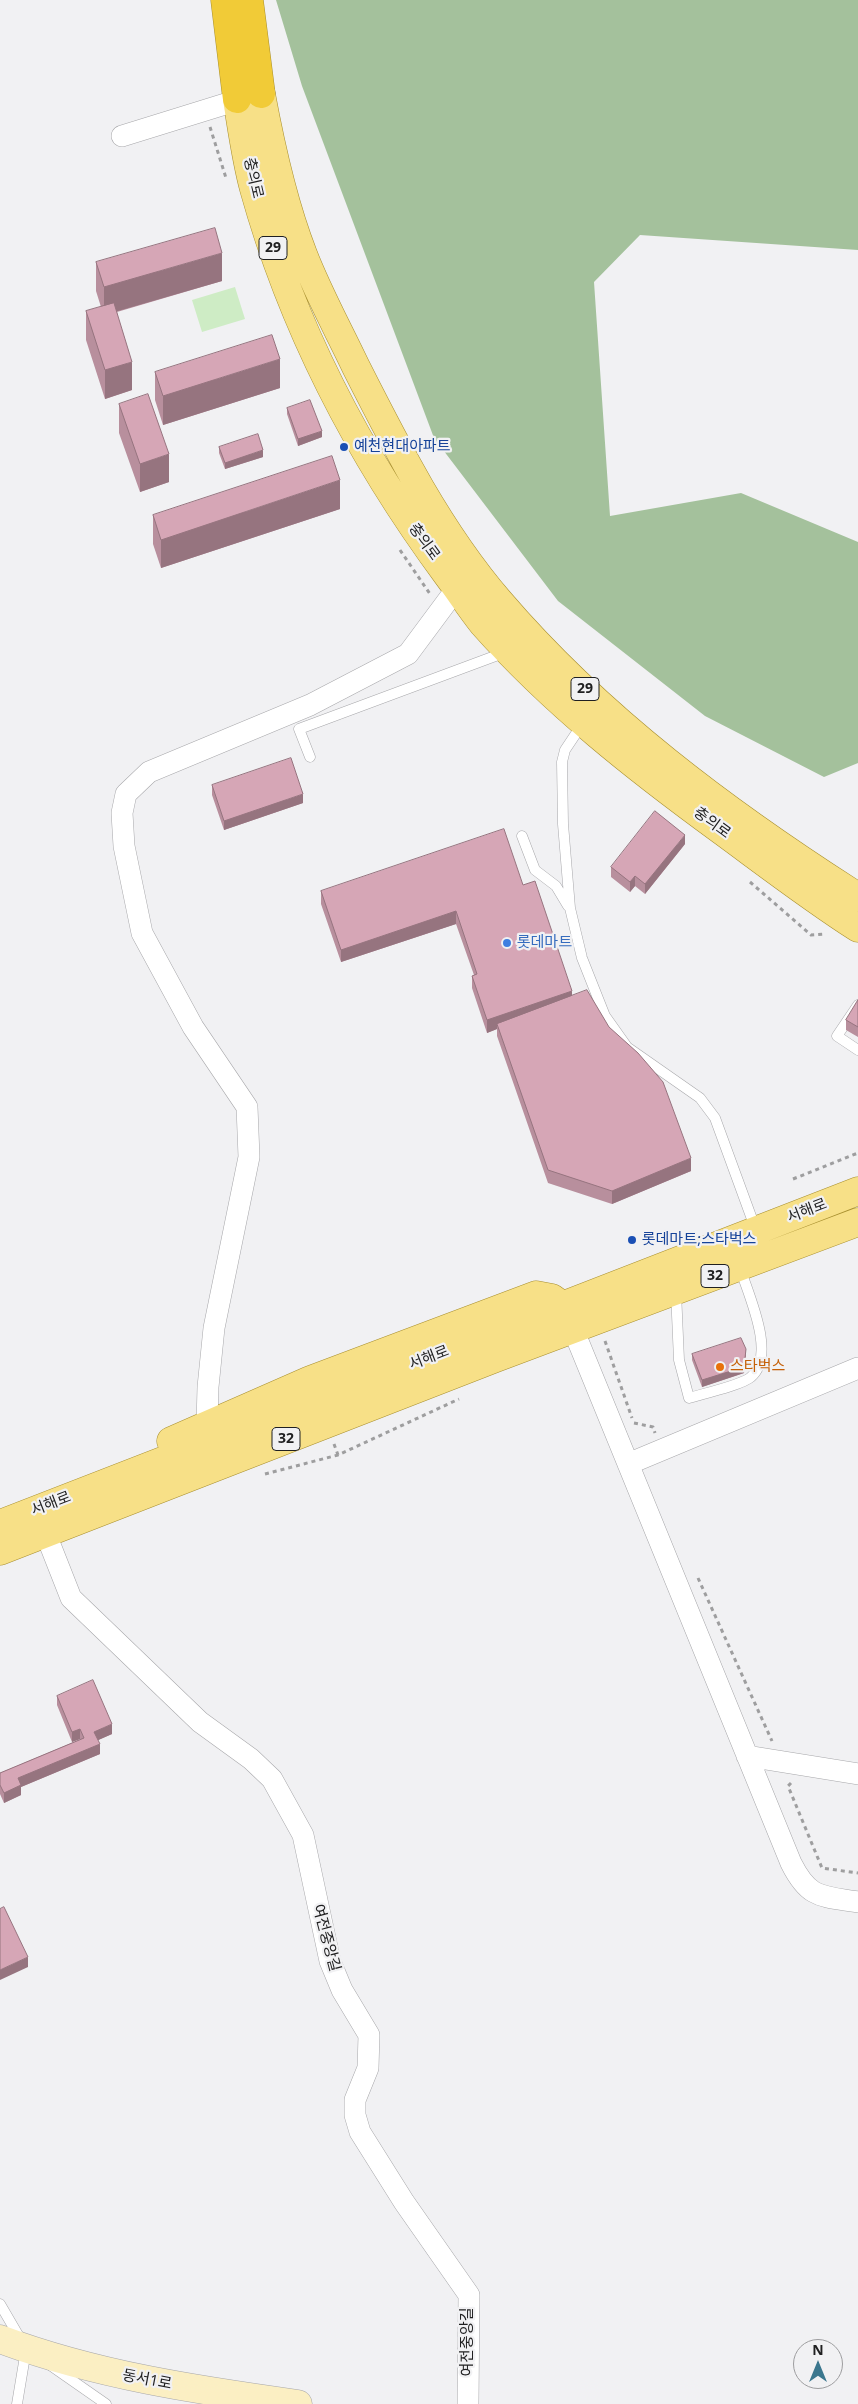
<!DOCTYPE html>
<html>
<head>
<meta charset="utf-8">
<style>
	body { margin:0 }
	#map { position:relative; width:858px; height:2404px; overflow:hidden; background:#f1f1f3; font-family:"Open Sans",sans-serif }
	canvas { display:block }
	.north { position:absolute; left:793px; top:2339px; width:50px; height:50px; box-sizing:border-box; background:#f1f1f3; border:1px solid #9d9d9f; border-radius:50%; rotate:0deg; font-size:14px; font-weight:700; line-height:20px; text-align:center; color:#202021 }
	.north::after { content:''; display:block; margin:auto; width:18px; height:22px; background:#3b778e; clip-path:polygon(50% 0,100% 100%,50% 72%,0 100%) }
</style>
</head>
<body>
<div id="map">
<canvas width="858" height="2404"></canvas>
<div class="north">N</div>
</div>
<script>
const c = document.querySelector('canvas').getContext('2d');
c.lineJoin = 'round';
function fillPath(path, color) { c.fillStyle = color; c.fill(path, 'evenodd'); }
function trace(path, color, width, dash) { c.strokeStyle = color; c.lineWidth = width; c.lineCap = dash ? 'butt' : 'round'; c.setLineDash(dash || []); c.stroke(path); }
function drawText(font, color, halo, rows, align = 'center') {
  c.font = font + ' "Open Sans","Noto Sans KR",sans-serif'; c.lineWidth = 4.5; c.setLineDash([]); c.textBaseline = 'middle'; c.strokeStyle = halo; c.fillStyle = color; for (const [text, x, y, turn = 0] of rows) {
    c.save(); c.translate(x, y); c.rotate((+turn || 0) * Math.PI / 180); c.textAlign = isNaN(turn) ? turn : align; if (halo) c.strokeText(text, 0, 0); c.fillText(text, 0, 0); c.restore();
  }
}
fillPath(new Path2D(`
	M 235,287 L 245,319 L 202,332 L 192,300 Z`), '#ceecc5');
fillPath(new Path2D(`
	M 276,0 L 858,0 L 858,250 L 640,235 L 594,282 L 610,516 L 741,493 L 858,542 L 858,763 L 824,777 L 705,716 L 558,601 L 434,438 L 302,86 Z`), '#a4c19c');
const lane = new Path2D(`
	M 583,723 L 565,750 L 562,762 L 563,824 L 570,908 L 582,958 L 605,1016 L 627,1047 L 700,1098 L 715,1118 L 756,1230
	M 310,757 L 299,729 L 506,652
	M 522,836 L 535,870 L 556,886 L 568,906
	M 858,1005 L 837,1036 L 858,1050
	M 676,1292 L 679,1360 L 689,1398 C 702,1394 742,1385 751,1377 C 777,1355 748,1294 740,1268
	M 0,2304 L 21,2340
	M 50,2365 L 106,2404
	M 17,2404 L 26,2350`);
const street = new Path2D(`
	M 122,136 L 251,96
	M 573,1329 L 791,1863 C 809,1899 821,1896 858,1902
	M 207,1423 L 208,1387 L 214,1328 L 249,1157 L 247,1107 L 193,1027 L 142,933 L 124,846 L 122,813 L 126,794 L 149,772 L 310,705 L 408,654 L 457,588
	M 628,1464 L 858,1368
	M 45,1532 L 71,1598 L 200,1722 L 251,1759 L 272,1779 L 303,1835 L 330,1961 L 342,1990 L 369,2035 L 368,2068 L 355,2100 L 355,2115 L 360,2132 L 404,2202 L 469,2295 L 468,2404
	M 747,1756 L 858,1774`);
const secondary = new Path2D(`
	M 0,2339 C 96,2375 197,2390 298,2404`);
const primary = new Path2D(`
	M 261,94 C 271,148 283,203 303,254 C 318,293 338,329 356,367 C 397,448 439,531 499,601 C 600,719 728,814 858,897
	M 237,99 C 242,129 246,160 254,189 C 293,329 362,460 448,576 C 460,592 471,609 483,624 C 553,703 637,769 722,831 C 767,864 811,898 858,928
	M 171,1441 L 310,1380 L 536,1295 L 552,1298 L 563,1306
	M 0,1524 L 858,1191
	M 0,1551 L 496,1358 L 858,1222`);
const highway = new Path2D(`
	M 225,0 L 237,99
	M 249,0 L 261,94`);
trace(lane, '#a7a7aa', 11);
trace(street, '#a7a7aa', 22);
trace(secondary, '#a7a7aa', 29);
trace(primary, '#a88f2f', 29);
trace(highway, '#a88f2f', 29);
trace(new Path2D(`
	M 210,127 L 226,178
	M 400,550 L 430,594
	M 750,882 L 811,935 L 826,934
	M 793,1179 L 858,1153
	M 605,1341 L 632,1418
	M 634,1423 L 653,1427 L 655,1433
	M 334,1444 L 338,1455
	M 265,1474 L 338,1455 L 459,1399
	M 698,1578 L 772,1741
	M 791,1783 L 788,1786 L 822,1868 L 858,1873`), '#9e9e9f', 3, [4, 4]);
trace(lane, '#fff', 10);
trace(street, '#fff', 21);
trace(secondary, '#fbefc3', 28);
trace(primary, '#f7e087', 28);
trace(highway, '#f1cb37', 28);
fillPath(new Path2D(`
	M 96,262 L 222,281 L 117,312 L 132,390 L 105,399 L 86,340 L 86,311 L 101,307 L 96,291 Z
	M 155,372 L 280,388 L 163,425 L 155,400 Z
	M 119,404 L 169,482 L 140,492 L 119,433 Z
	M 287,408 L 322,437 L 298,446 L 287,414 Z
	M 219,447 L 263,457 L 225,469 L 219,453 Z
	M 340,509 L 161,568 L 153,544 L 153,515 Z
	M 212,785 L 303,803 L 224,830 L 212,795 Z
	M 685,844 L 645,894 L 635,886 L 630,892 L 611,877 L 611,867 Z
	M 523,885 L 572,995 L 691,1171 L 612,1204 L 548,1183 L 497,1036 L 497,1029 L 487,1033 L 472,988 L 472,976 L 474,975 L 456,924 L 341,962 L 321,904 L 321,891 Z
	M 858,1000 L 858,1037 L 846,1030 L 846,1020 Z
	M 692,1354 L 746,1355 L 744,1373 L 702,1387 L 692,1360 Z
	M 57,1696 L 112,1734 L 98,1740 L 100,1754 L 21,1787 L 21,1795 L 4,1803 L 0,1794 L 0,1773 L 81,1739 L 80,1739 L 72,1742 L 57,1705 Z`), '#b88f9d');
fillPath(new Path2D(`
	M 222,253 L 222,281 L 104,315 L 104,287 Z
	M 280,359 L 280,388 L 163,425 L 163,396 Z
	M 132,362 L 132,390 L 105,399 L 105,370 Z
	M 322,431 L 322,437 L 298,446 L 298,439 Z
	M 263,450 L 263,457 L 225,469 L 225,463 Z
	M 169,454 L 169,482 L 140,492 L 140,464 Z
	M 340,480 L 340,509 L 161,568 L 161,540 Z
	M 303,794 L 303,803 L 224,830 L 224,821 Z
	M 685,835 L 685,844 L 645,894 L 645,884 Z
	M 635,876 L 635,886 L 630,892 L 630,882 Z
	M 456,911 L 456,924 L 341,962 L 341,950 Z
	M 572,991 L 572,1004 L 497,1024 L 497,1029 L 487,1033 L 487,1020 Z
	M 691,1158 L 691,1171 L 612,1204 L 612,1191 Z
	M 746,1349 L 744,1373 L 702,1387 L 702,1380 Z
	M 112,1724 L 112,1734 L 94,1742 L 94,1732 Z
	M 80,1729 L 80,1739 L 72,1742 L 72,1732 Z
	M 100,1744 L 100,1754 L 21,1787 L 21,1795 L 4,1803 L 4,1793 L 18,1778 Z
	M 28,1957 L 28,1967 L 0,1980 L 0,1970 Z`), '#96747f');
const building = new Path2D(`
	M 215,228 L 222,253 L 104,287 L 96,262 Z
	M 114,303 L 132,362 L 105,370 L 86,311 Z
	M 272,335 L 280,359 L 163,396 L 155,372 Z
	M 148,394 L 169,454 L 140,464 L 119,404 Z
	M 310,400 L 322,431 L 298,439 L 287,408 Z
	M 258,434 L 263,450 L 225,463 L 219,447 Z
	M 332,456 L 340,480 L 161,540 L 153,515 Z
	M 291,758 L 303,794 L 224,821 L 212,785 Z
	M 655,811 L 685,835 L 645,884 L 635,876 L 630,882 L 611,867 Z
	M 504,829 L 523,885 L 535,881 L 572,991 L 487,1020 L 472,976 L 477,974 L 456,911 L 341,950 L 321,891 Z
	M 587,990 L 609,1027 L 638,1053 L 663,1082 L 691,1158 L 612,1191 L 548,1170 L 497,1024 Z
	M 858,1000 L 858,1027 L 846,1020 Z
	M 741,1338 L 746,1349 L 744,1367 L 702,1380 L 692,1354 Z
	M 93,1680 L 112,1724 L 94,1732 L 100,1744 L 18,1778 L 21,1785 L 4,1793 L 0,1785 L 0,1773 L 84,1738 L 80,1729 L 72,1732 L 57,1696 Z
	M 4,1907 L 28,1957 L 0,1970 L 0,1909 Z`);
fillPath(building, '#d6a6b6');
trace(building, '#96747f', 1);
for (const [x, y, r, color] of [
	[344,447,5,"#1a4fb4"],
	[507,943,5,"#3f7fe0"],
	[632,1240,5,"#1a4fb4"],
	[720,1367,5,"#e8710a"]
]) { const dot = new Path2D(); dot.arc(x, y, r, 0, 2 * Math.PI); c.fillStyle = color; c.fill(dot); trace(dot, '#f1f1f3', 2); }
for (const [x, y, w] of [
	[273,248,28],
	[585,689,28],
	[715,1276,28],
	[286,1439,28]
]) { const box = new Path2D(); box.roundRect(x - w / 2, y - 11.5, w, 23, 4); c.fillStyle = '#f1f1f3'; c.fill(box); trace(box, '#202021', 1); }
drawText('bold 14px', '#202021', null, [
	["29",273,248],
	["29",585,689],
	["32",715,1276],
	["32",286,1439]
]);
drawText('15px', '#202021', '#f1f1f3', [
	["충의로",253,178,77],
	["충의로",424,542,54],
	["충의로",712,823,36],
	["서해로",807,1211,-21],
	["서해로",429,1358,-21],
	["서해로",51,1504,-21],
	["여전중앙길",326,1938,75],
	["여전중앙길",468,2342,-90],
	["동서1로",147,2380,11]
]);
drawText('15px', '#164399', '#f1f1f3', [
	["예천현대아파트",354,447],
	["롯데마트;스타벅스",642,1240]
], 'left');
drawText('15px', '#366cbe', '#f1f1f3', [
	["롯데마트",517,943]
], 'left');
drawText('15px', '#c56008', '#f1f1f3', [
	["스타벅스",730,1367]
], 'left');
</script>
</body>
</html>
